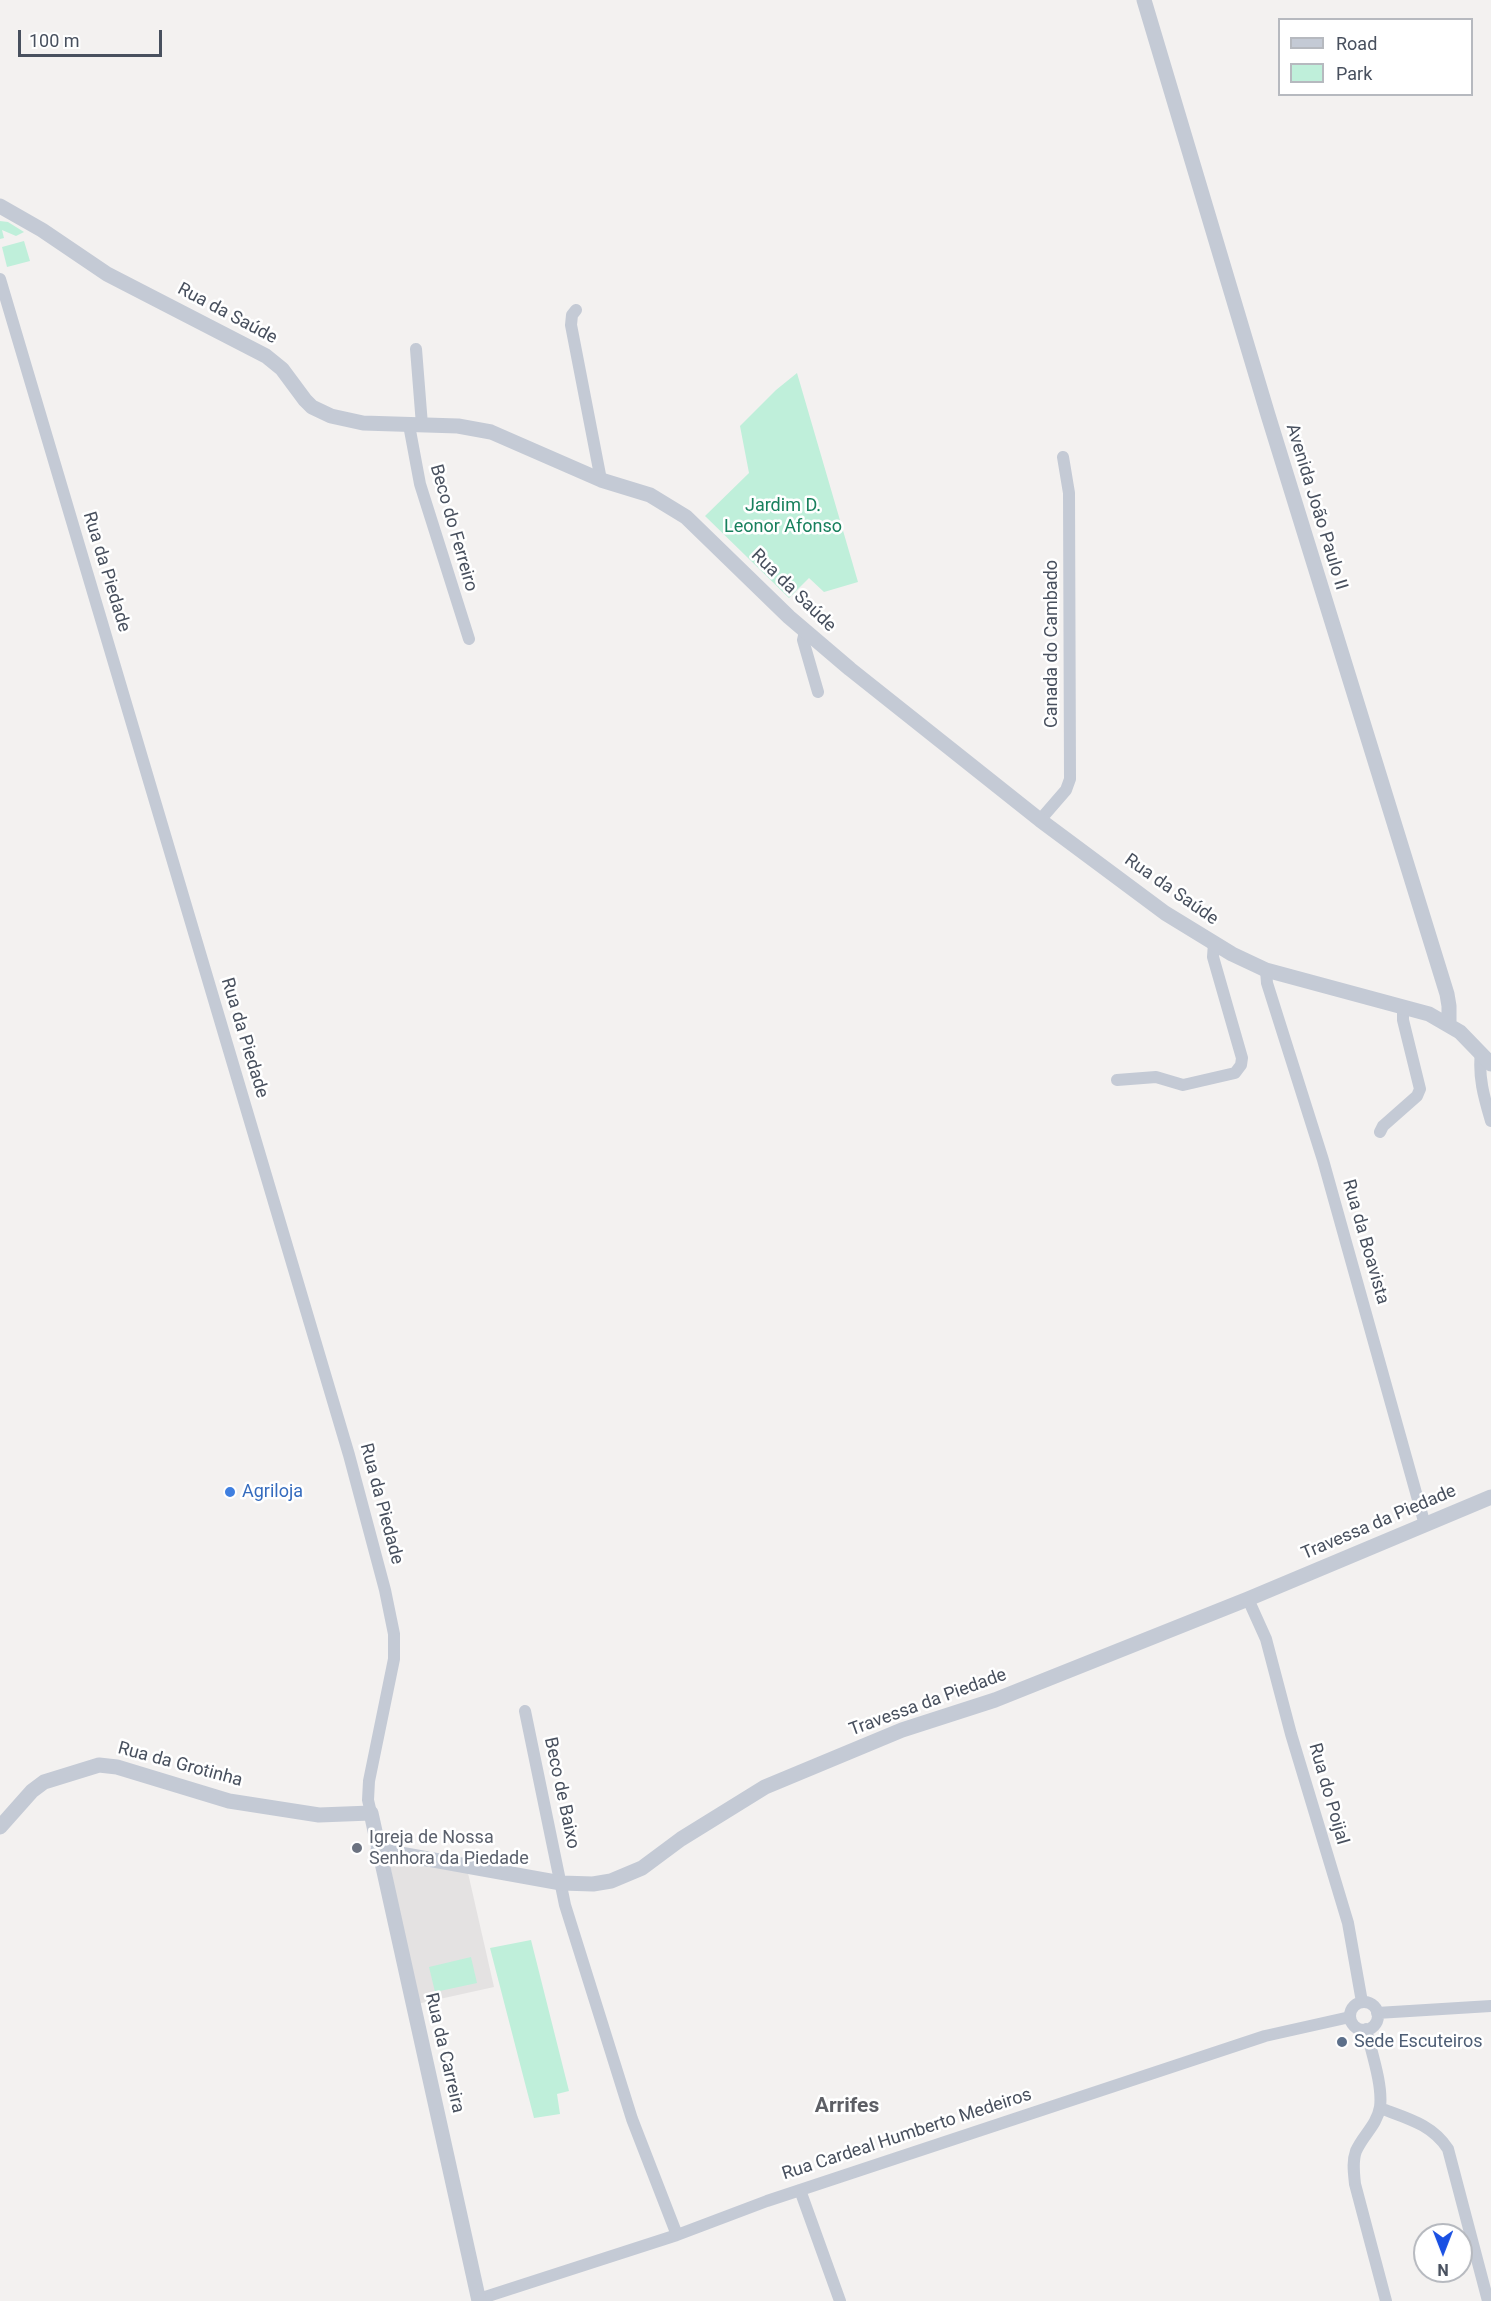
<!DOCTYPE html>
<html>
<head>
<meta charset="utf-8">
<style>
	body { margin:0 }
	#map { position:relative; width:1491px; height:2301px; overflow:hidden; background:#f3f1f0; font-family:Roboto,sans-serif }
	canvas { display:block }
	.legend { position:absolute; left:1278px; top:18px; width:195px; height:78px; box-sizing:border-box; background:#fff; border:2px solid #b6b9bf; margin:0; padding:8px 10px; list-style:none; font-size:18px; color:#48505e }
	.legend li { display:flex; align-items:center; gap:12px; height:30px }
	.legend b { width:30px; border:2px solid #b6b9bf }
	.north { position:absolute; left:1413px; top:2223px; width:60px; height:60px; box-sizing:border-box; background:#fff; border:2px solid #b6b9bf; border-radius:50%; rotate:180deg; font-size:16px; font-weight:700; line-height:24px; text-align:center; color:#48505e }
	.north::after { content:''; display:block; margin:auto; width:21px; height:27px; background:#1a50e3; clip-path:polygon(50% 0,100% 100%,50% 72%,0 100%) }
	.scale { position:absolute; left:18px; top:30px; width:144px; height:27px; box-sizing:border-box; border:3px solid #48505e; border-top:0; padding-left:8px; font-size:18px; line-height:21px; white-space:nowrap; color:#48505e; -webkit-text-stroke:4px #fff; paint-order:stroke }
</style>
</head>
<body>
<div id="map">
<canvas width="1491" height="2301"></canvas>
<ul class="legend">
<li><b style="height:8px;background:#c4cad5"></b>Road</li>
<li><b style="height:16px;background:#bfefda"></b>Park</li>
</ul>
<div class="north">N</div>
<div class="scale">100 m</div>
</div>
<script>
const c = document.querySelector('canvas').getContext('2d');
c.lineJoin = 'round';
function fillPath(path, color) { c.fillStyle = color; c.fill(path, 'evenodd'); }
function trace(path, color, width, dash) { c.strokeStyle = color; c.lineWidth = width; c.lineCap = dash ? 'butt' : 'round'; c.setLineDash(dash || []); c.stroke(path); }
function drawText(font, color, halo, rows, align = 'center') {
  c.font = font + ' Roboto,sans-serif'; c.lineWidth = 5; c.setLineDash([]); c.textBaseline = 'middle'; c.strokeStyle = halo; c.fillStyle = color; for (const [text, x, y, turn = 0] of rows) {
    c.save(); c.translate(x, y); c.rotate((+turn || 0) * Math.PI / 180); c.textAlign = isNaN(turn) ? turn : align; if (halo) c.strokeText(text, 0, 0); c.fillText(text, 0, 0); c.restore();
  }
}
fillPath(new Path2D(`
	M 396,1859 L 468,1873 L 494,1987 L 417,2004 L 390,1865 Z`), '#e4e2e2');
fillPath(new Path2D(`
	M 0,221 L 8,222 L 24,232 L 16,236 L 2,230 L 4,238 L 0,239 Z
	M 24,241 L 30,261 L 7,267 L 2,247 Z
	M 797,373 L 858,582 L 824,592 L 809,578 L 789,598 L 705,516 L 749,473 L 740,426 L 776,390 Z
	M 531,1940 L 569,2091 L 557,2094 L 560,2114 L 534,2118 L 490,1948 Z
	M 471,1957 L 477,1983 L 435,1992 L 429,1967 Z`), '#bfefda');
trace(new Path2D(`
	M 0,279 L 349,1455 L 385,1590 L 394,1634 L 394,1659 L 369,1781 L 368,1800 L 371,1813
	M 576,310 L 572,315 L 571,325 L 601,480
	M 416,349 L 422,425
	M 409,425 L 420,484 L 469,639
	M 805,632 L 803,640 L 818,692
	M 1040,820 L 1066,790 L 1070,779 L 1069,493 L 1063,457
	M 1266,970 L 1267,983 L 1323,1160 L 1425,1525
	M 1481,1052 C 1478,1077 1484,1097 1491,1121
	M 1117,1080 L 1156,1077 L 1183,1085 L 1235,1073 L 1241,1065 L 1242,1058 L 1213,957 L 1214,943
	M 1380,1132 L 1383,1126 L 1417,1096 L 1420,1089 L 1403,1020 L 1403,1007
	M 1248,1599 L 1266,1639 L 1291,1734 L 1348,1923 L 1362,2002
	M 525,1711 L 565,1905 L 632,2119 L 677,2235
	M1350 2016a14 14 0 1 1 28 0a14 14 0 1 1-28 0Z
	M 1377,2013 L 1491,2006
	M 1366,2029 C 1371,2051 1383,2085 1380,2107 C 1377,2125 1363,2135 1356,2151 C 1352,2162 1354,2173 1355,2184 L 1386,2301
	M 1380,2108 C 1406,2118 1432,2124 1448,2149 L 1488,2301
	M 800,2190 L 840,2301
	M 479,2299 L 677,2235 L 767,2201 L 1265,2036 L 1350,2017`), '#c4cad5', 12);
trace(new Path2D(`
	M 1144,0 L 1268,415 L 1447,994 L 1449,1006 L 1449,1025
	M 0,206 L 42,230 L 107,274 L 266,356 L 282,369 L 305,400 L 312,407 L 331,416 L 363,423 L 458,426 L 491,432 L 601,480 L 650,495 L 686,517 L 789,617 L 850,669 L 1040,820 L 1165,913 L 1232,954 L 1266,970 L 1429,1014 L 1460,1032 L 1491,1064
	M 0,1827 L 32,1791 L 44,1782 L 99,1765 L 117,1767 L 229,1801 L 319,1815 L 371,1813 L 479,2301
	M 378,1850 L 561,1883 L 593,1884 L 611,1881 L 642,1868 L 681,1839 L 765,1787 L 902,1730 L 995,1700 L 1248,1599 L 1491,1497`), '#c4cad5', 15);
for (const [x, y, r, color] of [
	[230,1492,6,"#3f7fe0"],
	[357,1848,6,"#6b7280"],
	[1342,2042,6,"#5c6f8a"]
]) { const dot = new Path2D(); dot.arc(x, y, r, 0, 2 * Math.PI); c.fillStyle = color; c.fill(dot); trace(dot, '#fff', 2); }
drawText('18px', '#48505e', '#fff', [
	["Rua da Saúde",227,314,28],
	["Avenida João Paulo II",1316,507,73],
	["Beco do Ferreiro",453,528,74],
	["Rua da Piedade",106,572,73],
	["Rua da Saúde",793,591,44],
	["Canada do Cambado",1052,644,-90],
	["Rua da Saúde",1171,890,35],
	["Rua da Piedade",244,1038,73],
	["Rua da Boavista",1365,1242,74],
	["Rua da Piedade",381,1504,75],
	["Travessa da Piedade",1379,1523,-23],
	["Travessa da Piedade",928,1703,-20],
	["Rua da Grotinha",180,1765,15],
	["Beco de Baixo",561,1793,78],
	["Rua do Poijal",1328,1794,74],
	["Rua da Carreira",444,2053,77],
	["Rua Cardeal Humberto Medeiros",907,2135,-18]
]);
drawText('18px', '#18805d', '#fff', [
	["Jardim D.",783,506],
	["Leonor Afonso",783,527]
]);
drawText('18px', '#366cbe', '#fff', [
	["Agriloja",242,1492]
], 'left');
drawText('18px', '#5b616d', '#fff', [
	["Igreja de Nossa",369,1838],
	["Senhora da Piedade",369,1859]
], 'left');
drawText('18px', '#4e5e75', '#fff', [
	["Sede Escuteiros",1354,2042]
], 'left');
drawText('bold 21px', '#5d5f65', '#fff', [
	["Arrifes",847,2107]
]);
</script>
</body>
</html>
